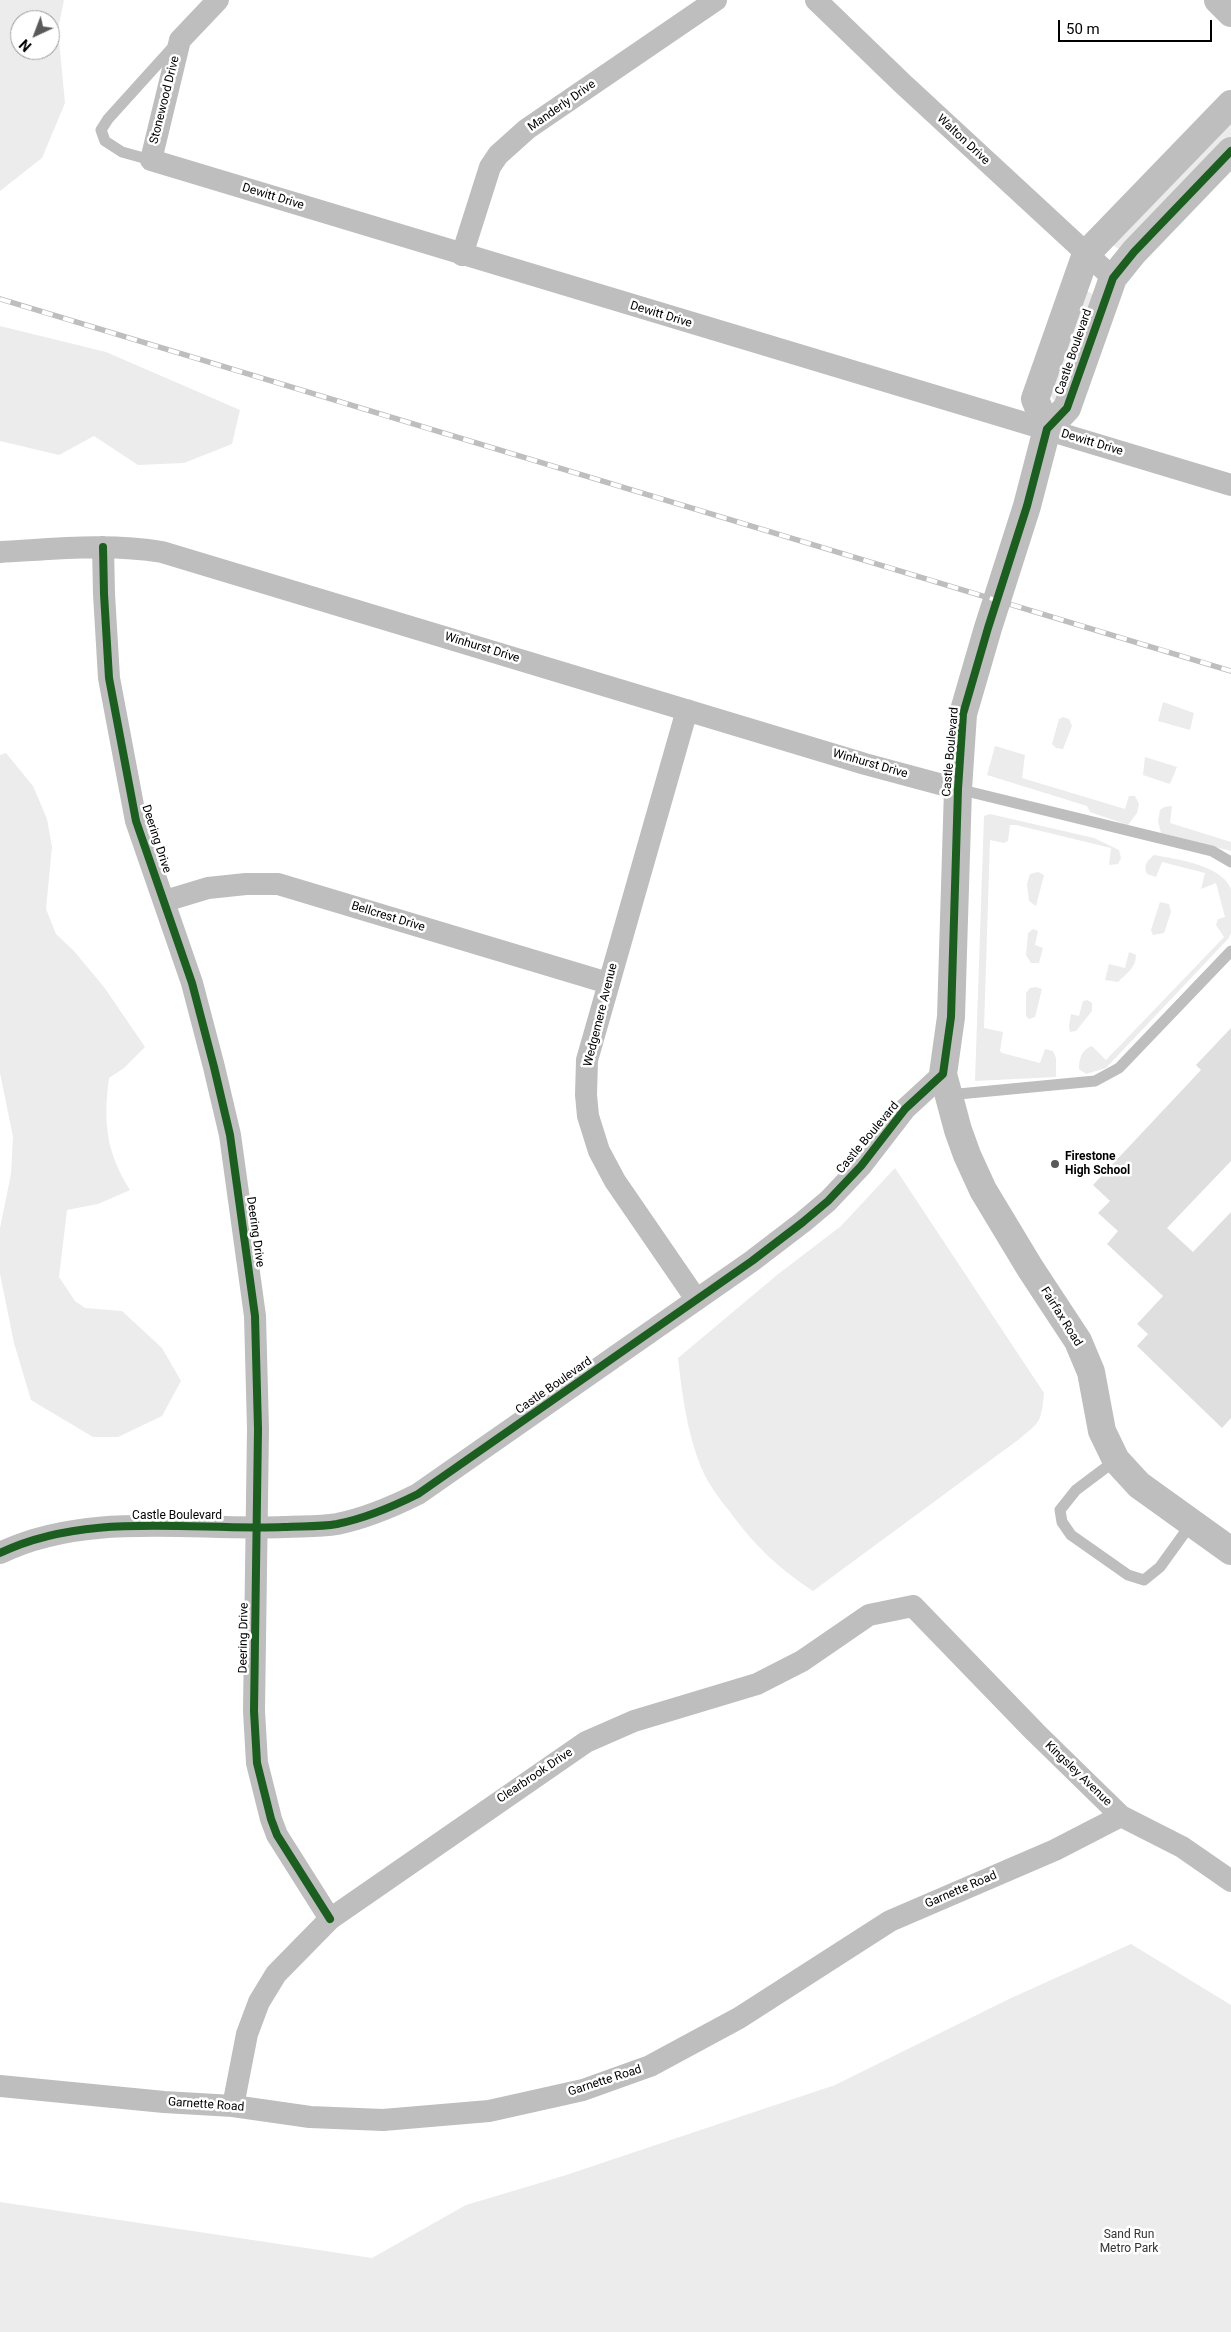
<!DOCTYPE html>
<html>
<head>
<meta charset="utf-8">
<style>
	body { margin:0 }
	#map { position:relative; width:1231px; height:2332px; overflow:hidden; background:#fff; font-family:Roboto,sans-serif }
	canvas { display:block }
	.north { position:absolute; left:10px; top:10px; width:50px; height:50px; box-sizing:border-box; background:#fff; border:1px solid #999; border-radius:50%; rotate:223deg; font-size:14px; font-weight:700; line-height:20px; text-align:center; color:#000 }
	.north::after { content:''; display:block; margin:auto; width:18px; height:22px; background:#595959; clip-path:polygon(50% 0,100% 100%,50% 72%,0 100%) }
	.scale { position:absolute; left:1058px; top:20px; width:154px; height:22px; box-sizing:border-box; border:2px solid #000; border-top:0; padding-left:6px; font-size:15px; line-height:18px; white-space:nowrap; color:#000; -webkit-text-stroke:4px #fff; paint-order:stroke }
</style>
</head>
<body>
<div id="map">
<canvas width="1231" height="2332"></canvas>
<div class="north">N</div>
<div class="scale">50 m</div>
</div>
<script>
const c = document.querySelector('canvas').getContext('2d');
c.lineJoin = 'round';
function fillPath(path, color) { c.fillStyle = color; c.fill(path, 'evenodd'); }
function trace(path, color, width, dash) { c.strokeStyle = color; c.lineWidth = width; c.lineCap = dash ? 'butt' : 'round'; c.setLineDash(dash || []); c.stroke(path); }
function drawText(font, color, halo, rows, align = 'center') {
  c.font = font + ' Roboto,sans-serif'; c.lineWidth = 5; c.setLineDash([]); c.textBaseline = 'middle'; c.strokeStyle = halo; c.fillStyle = color; for (const [text, x, y, turn = 0] of rows) {
    c.save(); c.translate(x, y); c.rotate((+turn || 0) * Math.PI / 180); c.textAlign = isNaN(turn) ? turn : align; if (halo) c.strokeText(text, 0, 0); c.fillText(text, 0, 0); c.restore();
  }
}
fillPath(new Path2D(`
	M 0,0 L 64,0 L 58,29 L 65,103 L 42,158 L 0,191 ZM 20,20 L 50,20 L 50,50 L 20,50 Z
	M 1231,116 L 1231,138 L 1121,250 L 1114,246 L 1113,239 Z
	M 1086,291 L 1091,293 L 1097,300 L 1055,402 L 1050,395 Z
	M 0,326 L 106,352 L 240,410 L 232,444 L 184,463 L 138,465 L 94,436 L 59,455 L 0,441 Z
	M 1163,702 L 1194,713 L 1190,730 L 1158,721 Z
	M 1063,717 L 1069,719 L 1072,726 L 1063,749 L 1056,748 L 1052,744 L 1059,719 Z
	M 995,746 L 1025,755 L 1022,778 L 1125,809 L 1129,796 L 1135,796 L 1139,804 L 1137,813 L 1128,825 L 1090,812 L 1087,806 L 987,775 Z
	M 6,753 L 33,786 L 47,819 L 52,847 L 46,909 L 56,934 L 74,951 L 104,987 L 145,1047 L 124,1068 L 109,1078 C 103,1122 106,1152 130,1190 L 98,1204 L 67,1210 L 59,1277 L 75,1301 L 85,1308 L 122,1311 L 162,1348 L 181,1381 L 162,1416 L 118,1437 L 93,1437 L 31,1400 L 14,1343 L 0,1274 L 0,1228 L 11,1174 L 13,1137 L 0,1073 L 0,755 Z
	M 1145,757 L 1177,767 L 1170,784 L 1143,775 Z
	M 1172,806 L 1170,823 L 1231,842 L 1231,851 L 1161,833 L 1158,821 L 1160,810 L 1164,807 Z
	M 990,814 L 1094,838 L 1119,850 L 1121,858 L 1118,864 L 1109,865 L 1111,848 L 1016,825 L 1010,825 L 1008,841 L 1004,843 L 990,840 L 984,1028 L 1003,1032 L 1000,1051 L 1002,1053 L 1040,1063 L 1045,1049 L 1053,1051 L 1056,1058 L 1056,1077 L 975,1081 L 984,816 Z
	M 1154,855 C 1176,859 1222,865 1231,889 C 1231,901 1231,920 1231,933 L 1228,939 L 1106,1068 L 1086,1074 L 1079,1069 C 1079,1059 1081,1050 1092,1046 L 1106,1060 L 1224,937 L 1216,925 L 1218,919 L 1225,917 L 1216,883 L 1201,889 L 1205,873 L 1162,862 L 1156,877 L 1147,874 C 1143,865 1147,861 1154,855 Z
	M 1038,872 L 1044,875 L 1036,906 L 1029,901 L 1027,884 L 1030,874 Z
	M 1160,902 L 1169,904 L 1171,912 L 1164,933 L 1153,935 L 1151,930 Z
	M 1033,929 L 1038,931 L 1035,945 L 1043,948 L 1039,963 L 1031,963 L 1026,955 L 1028,933 Z
	M 1129,952 L 1136,955 C 1136,968 1126,974 1118,982 L 1105,980 L 1109,964 L 1125,968 Z
	M 1036,987 L 1042,989 L 1035,1017 L 1029,1019 L 1026,1016 L 1026,993 L 1030,988 Z
	M 1087,1000 L 1092,1003 L 1092,1011 L 1076,1031 L 1070,1032 L 1069,1026 L 1071,1014 L 1079,1016 L 1083,1001 Z
	M 895,1168 L 1044,1393 C 1041,1423 1041,1421 1018,1440 L 813,1591 C 778,1568 755,1546 730,1512 C 719,1498 708,1484 701,1467 C 687,1433 682,1394 678,1358 L 777,1275 L 841,1226 Z
	M 1131,1944 L 1231,2005 L 1231,2332 L 0,2332 L 0,2202 L 372,2258 L 466,2205 L 563,2176 L 835,2085 L 1009,1999 Z`), '#ececec');
fillPath(new Path2D(`
	M 1231,1028 L 1231,1161 L 1167,1228 L 1193,1252 L 1231,1212 L 1231,1418 L 1222,1428 L 1137,1346 L 1148,1334 L 1137,1324 L 1163,1296 L 1107,1244 L 1118,1231 L 1098,1213 L 1110,1201 L 1093,1185 L 1201,1070 L 1196,1065 Z`), '#dfdfdf');
trace(new Path2D(`
	M 151,160 L 122,152 L 105,141 L 101,130 L 108,119 L 174,46
	M 958,789 L 1212,851 L 1231,862
	M 948,1095 L 1095,1081 L 1119,1068 L 1231,951
	M 1116,1460 L 1076,1490 L 1060,1510 L 1062,1522 L 1071,1535 L 1128,1575 L 1144,1580 L 1160,1567 L 1191,1524`), '#bebebe', 11);
trace(new Path2D(`
	M 218,0 L 180,40 L 151,160 L 1231,485
	M 816,0 L 902,83 L 1113,278
	M 462,255 L 490,167 L 498,155 L 527,129 L 716,0
	M 103,547 L 104,594 L 109,678 L 136,821 L 192,983 L 214,1067 L 230,1135 L 255,1316 L 258,1429 L 254,1711 L 257,1763 L 271,1819 L 277,1835 L 330,1919
	M 0,552 C 54,549 109,543 162,552 L 865,764 L 958,789
	M 687,710 L 587,1060 L 586,1095 L 588,1116 L 599,1151 L 615,1181 L 696,1299
	M 165,901 L 208,888 L 246,884 L 278,884 L 608,983
	M 0,1553 C 87,1511 191,1531 284,1527 C 301,1526 320,1527 337,1524 C 367,1518 392,1507 418,1494 L 752,1261 L 803,1222 L 828,1201 L 861,1166 L 905,1109 L 943,1074
	M 0,2086 L 164,2102 L 233,2106 L 310,2117 L 383,2120 L 489,2111 L 583,2090 L 650,2066 L 739,2018 L 890,1921 L 1055,1850 L 1121,1816
	M 233,2106 L 247,2034 L 259,2002 L 276,1974 L 330,1919 L 586,1742 L 634,1721 L 757,1684 L 802,1661 L 869,1615 L 913,1606 L 1035,1732 L 1121,1816 L 1182,1847 L 1231,1881`), '#bebebe', 22);
trace(new Path2D(`
	M 1218,0 L 1231,13
	M 1231,151 L 1134,252 L 1113,278 L 1067,408 L 1047,429 L 1027,506 L 988,628 L 963,714 L 958,789 L 951,1017 L 943,1074 L 958,1130 L 967,1155 L 983,1190 L 1030,1268 L 1078,1341 L 1091,1372 L 1102,1431 L 1116,1460 L 1139,1485 L 1231,1551
	M 1047,429 L 1035,399 L 1086,254 L 1231,104`), '#bebebe', 28);
const rail = new Path2D(`
	M 0,299 L 1231,671`);
trace(rail, '#bebebe', 5.5);
trace(rail, '#fff', 4, [11]);
trace(new Path2D(`
	M 103,547 L 104,594 L 109,678 L 136,821 L 192,983 L 214,1067 L 230,1135 L 255,1316 L 258,1429 L 254,1711 L 257,1763 L 271,1819 L 277,1835 L 330,1919
	M 0,1553 C 87,1511 191,1531 284,1527 C 301,1526 320,1527 337,1524 C 367,1518 392,1507 418,1494 L 752,1261 L 803,1222 L 828,1201 L 861,1166 L 905,1109 L 943,1074 L 951,1017 L 958,789 L 963,714 L 988,628 L 1027,506 L 1047,429 L 1067,408 L 1113,278 L 1134,252 L 1231,151`), '#1b5e20', 8);
for (const [x, y, r, color] of [
	[1055,1164,5,"#595959"]
]) { const dot = new Path2D(); dot.arc(x, y, r, 0, 2 * Math.PI); c.fillStyle = color; c.fill(dot); trace(dot, '#fff', 2); }
drawText('12px', '#000', '#fff', [
	["Stonewood Drive",165,100,-76],
	["Manderly Drive",562,106,-35],
	["Walton Drive",963,140,43],
	["Dewitt Drive",273,197,17],
	["Dewitt Drive",661,315,17],
	["Castle Boulevard",1074,352,-71],
	["Dewitt Drive",1092,443,17],
	["Winhurst Drive",482,648,17],
	["Castle Boulevard",951,752,-85],
	["Winhurst Drive",870,764,16],
	["Deering Drive",156,839,72],
	["Bellcrest Drive",388,917,17],
	["Wedgemere Avenue",601,1015,-76],
	["Castle Boulevard",868,1138,-50],
	["Deering Drive",255,1232,82],
	["Fairfax Road",1061,1317,58],
	["Castle Boulevard",554,1386,-35],
	["Castle Boulevard",177,1516],
	["Deering Drive",244,1638,-89],
	["Kingsley Avenue",1078,1774,44],
	["Clearbrook Drive",535,1776,-34],
	["Garnette Road",961,1890,-23],
	["Garnette Road",605,2081,-18],
	["Garnette Road",206,2105,4]
]);
drawText('bold 12px', '#000', '#fff', [
	["Firestone",1065,1157],
	["High School",1065,1171]
], 'left');
drawText('12px', '#333', '#fff', [
	["Sand Run",1129,2235],
	["Metro Park",1129,2249]
]);
</script>
</body>
</html>
